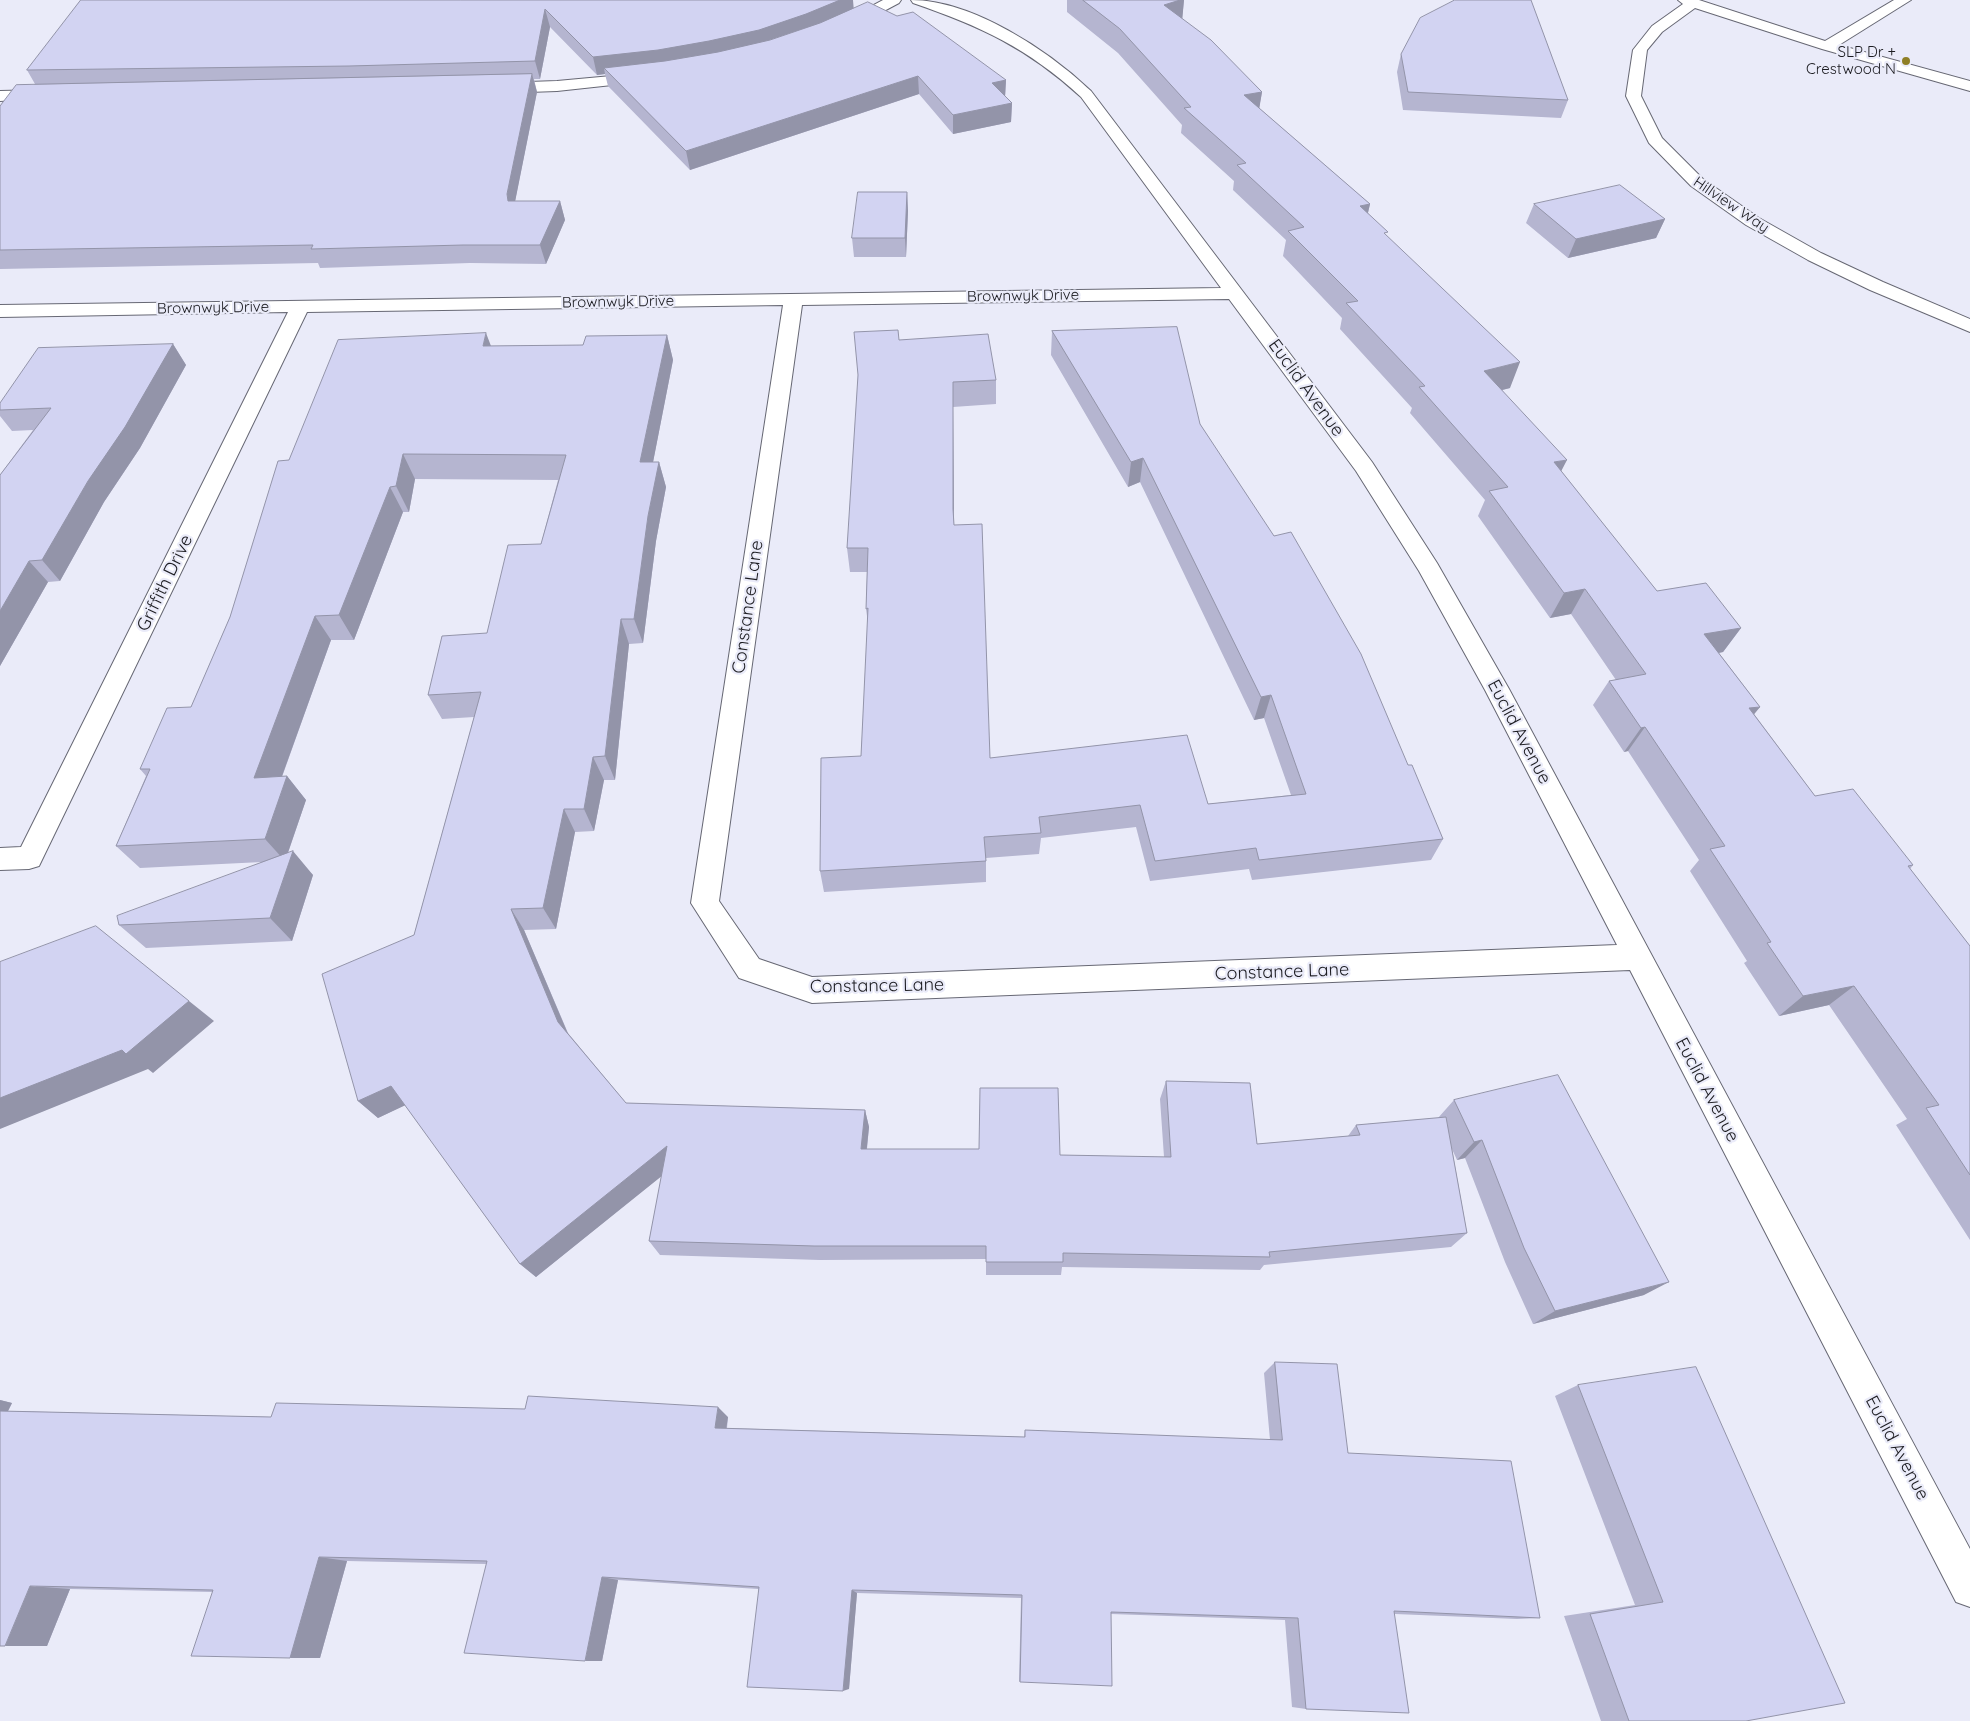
<!DOCTYPE html>
<html>
<head>
<meta charset="utf-8">
<style>
	body { margin:0 }
	canvas { display:block; background:#eaebf9 }
</style>
</head>
<body>
<canvas width="1970" height="1721"></canvas>
<script>
const c = document.querySelector('canvas').getContext('2d');
c.lineJoin = 'round';
function trace(path, color, width, dash) { c.strokeStyle = color; c.lineWidth = width; c.lineCap = dash ? 'butt' : 'round'; c.setLineDash(dash || []); c.stroke(path); }
function fillPath(path, color) { c.fillStyle = color; c.fill(path, 'evenodd'); }
function drawText(font, color, halo, rows, align = 'center') {
  c.font = font + ' Quicksand,sans-serif'; c.lineWidth = 4.5; c.setLineDash([]); c.textBaseline = 'middle'; c.strokeStyle = halo; c.fillStyle = color; for (const [text, x, y, turn = 0] of rows) {
    c.save(); c.translate(x, y); c.rotate((+turn || 0) * Math.PI / 180); c.textAlign = isNaN(turn) ? turn : align; if (halo) c.strokeText(text, 0, 0); c.fillText(text, 0, 0); c.restore();
  }
}
const minor = new Path2D(`
	M 883,0 L 901,0 L 899,3 L 852,28 L 842,28 L 840,25 L 842,22 Z
	M 911,0 C 972,0 1048,50 1091,91 L 1372,462 L 1437,563 L 1509,689 L 1970,1549 L 1970,1607 L 1956,1602 L 1630,970 L 812,1003 L 739,978 L 691,903 L 783,305 L 307,312 L 39,866 L 29,869 L 0,870 L 0,848 L 21,847 L 288,312 L 0,317 L 0,305 L 1221,288 L 1081,97 C 1028,48 980,26 913,3 ZM 1229,299 L 1356,471 L 1419,571 L 1485,690 L 1617,945 L 812,977 L 759,959 L 719,901 L 802,305 Z
	M 1678,0 L 1699,0 L 1825,41 L 1894,0 L 1911,0 L 1839,45 L 1970,81 L 1970,91 L 1822,49 L 1695,8 L 1662,32 L 1647,50 L 1641,96 L 1662,138 L 1703,179 L 1759,218 L 1821,253 L 1883,282 L 1970,319 L 1970,332 L 1870,290 L 1808,260 L 1746,225 L 1691,186 L 1649,143 L 1626,96 L 1633,50 L 1652,26 L 1683,4 Z
	M 644,73 L 649,75 L 652,78 L 649,81 L 557,91 L 500,93 L 495,91 L 492,88 L 495,85 L 500,83 L 557,81 Z
	M 44,90 L 49,92 L 52,95 L 49,98 L 0,101 L 0,91 Z`);
trace(minor, '#676874', 2);
fillPath(minor, '#fff');
fillPath(new Path2D(`
	M 81,0 L 853,0 L 853,8 L 1006,80 L 1005,96 L 1012,103 L 1011,122 L 953,134 L 919,94 L 690,170 L 608,86 L 605,74 L 597,75 L 550,27 L 540,79 L 534,79 L 537,92 L 515,201 L 560,201 L 565,220 L 546,264 L 470,263 L 320,268 L 318,263 L 0,269 L 0,106 L 35,84 L 27,70 Z
	M 1067,0 L 1184,0 L 1182,19 L 1262,92 L 1259,108 L 1370,204 L 1368,213 L 1510,388 L 1502,390 L 1561,471 L 1657,591 L 1741,628 L 1723,652 L 1719,653 L 1760,707 L 1754,714 L 1815,796 L 1913,865 L 1910,869 L 1970,946 L 1970,1240 L 1896,1125 L 1907,1119 L 1829,1005 L 1779,1016 L 1744,963 L 1747,961 L 1690,871 L 1699,860 L 1628,751 L 1624,752 L 1593,705 L 1609,681 L 1616,680 L 1571,614 L 1550,618 L 1478,516 L 1485,500 L 1410,413 L 1412,408 L 1340,329 L 1342,318 L 1283,256 L 1286,240 L 1233,190 L 1234,181 L 1181,133 L 1182,125 L 1118,53 L 1067,12 Z
	M 1401,54 L 1568,100 L 1561,118 L 1403,110 L 1397,72 Z
	M 907,192 L 908,211 L 906,257 L 854,257 L 852,238 Z
	M 1534,204 L 1665,219 L 1656,238 L 1568,258 L 1526,223 Z
	M 1052,331 L 1200,424 L 1408,765 L 1443,839 L 1431,860 L 1252,880 L 1249,869 L 1150,881 L 1136,827 L 1041,838 L 1039,854 L 986,858 L 986,882 L 824,892 L 820,871 L 861,756 L 868,623 L 866,609 L 867,572 L 850,572 L 847,548 L 899,340 L 996,380 L 996,404 L 953,407 L 954,525 L 990,758 L 1208,804 L 1291,795 L 1264,718 L 1254,720 L 1140,482 L 1128,487 L 1051,355 Z
	M 667,335 L 673,360 L 653,462 L 659,462 L 666,487 L 656,541 L 643,643 L 629,644 L 615,780 L 604,780 L 594,831 L 575,832 L 556,929 L 524,930 L 568,1033 L 626,1103 L 865,1110 L 869,1127 L 867,1149 L 1060,1155 L 1164,1157 L 1160,1099 L 1166,1081 L 1257,1144 L 1348,1136 L 1356,1125 L 1438,1118 L 1454,1100 L 1644,1295 L 1533,1324 L 1505,1262 L 1465,1158 L 1457,1160 L 1452,1149 L 1467,1233 L 1451,1247 L 1264,1265 L 1260,1270 L 1062,1267 L 1061,1275 L 986,1275 L 986,1259 L 820,1260 L 660,1255 L 649,1241 L 662,1175 L 536,1277 L 520,1264 L 405,1105 L 378,1118 L 358,1101 L 414,935 L 474,717 L 442,719 L 428,695 L 487,633 L 541,544 L 558,480 L 415,479 L 409,512 L 403,512 L 354,640 L 331,640 L 282,777 L 287,776 L 306,800 L 288,853 L 313,875 L 292,941 L 146,948 L 119,925 L 262,862 L 140,868 L 116,846 L 146,776 L 140,769 L 191,707 L 230,617 L 289,460 L 491,346 L 583,345 Z
	M 173,344 L 186,365 L 140,448 L 104,502 L 60,581 L 48,582 L 0,666 L 0,475 L 33,430 L 12,431 L 0,416 L 0,403 Z
	M 1275,1362 L 1348,1453 L 1540,1618 L 1517,1619 L 1395,1614 L 1306,1709 L 1292,1707 L 1285,1620 L 1111,1614 L 1020,1682 L 1019,1681 L 1021,1598 L 857,1593 L 849,1689 L 758,1589 L 618,1580 L 602,1661 L 486,1564 L 347,1561 L 320,1658 L 290,1658 L 213,1592 L 70,1589 L 47,1646 L 0,1400 L 12,1403 L 8,1411 L 271,1417 L 728,1417 L 727,1428 L 1024,1437 L 1025,1430 L 1270,1440 L 1264,1373 Z
	M 1578,1385 L 1746,1721 L 1601,1721 L 1564,1616 L 1635,1605 L 1555,1396 Z`), '#b5b5d0');
fillPath(new Path2D(`
	M 840,0 L 853,0 L 854,12 L 712,59 L 604,68 L 605,74 L 597,75 L 593,57 Z
	M 1180,0 L 1184,0 L 1182,22 L 1164,5 Z
	M 545,9 L 550,27 L 540,79 L 535,61 Z
	M 532,74 L 537,92 L 513,212 L 508,201 L 507,194 Z
	M 918,76 L 919,94 L 690,170 L 686,151 Z
	M 1006,80 L 1005,98 L 992,83 Z
	M 1262,92 L 1258,116 L 1244,95 Z
	M 1012,103 L 1011,122 L 953,134 L 953,115 Z
	M 907,192 L 908,211 L 906,257 L 905,238 Z
	M 560,201 L 565,220 L 546,264 L 540,245 Z
	M 1370,204 L 1364,229 L 1360,206 Z
	M 1665,219 L 1656,238 L 1568,258 L 1576,239 Z
	M 486,333 L 496,359 L 483,346 Z
	M 667,335 L 673,360 L 648,488 L 640,462 Z
	M 173,344 L 186,365 L 140,448 L 104,502 L 60,581 L 42,560 L 88,481 Z
	M 1520,362 L 1510,388 L 1474,397 L 1484,371 Z
	M 953,382 L 953,407 L 954,533 L 953,509 Z
	M 403,454 L 415,479 L 409,512 L 396,486 Z
	M 1143,458 L 1140,482 L 1128,487 L 1131,462 Z
	M 1567,460 L 1554,485 L 1554,462 Z
	M 659,462 L 666,487 L 656,541 L 643,643 L 634,619 L 648,516 Z
	M 390,487 L 403,512 L 354,640 L 339,615 Z
	M 29,561 L 48,582 L 0,666 L 0,611 Z
	M 1585,589 L 1571,614 L 1550,618 L 1564,593 Z
	M 315,616 L 331,640 L 273,801 L 254,778 Z
	M 621,619 L 629,644 L 615,780 L 605,756 Z
	M 1741,628 L 1723,652 L 1687,659 L 1704,634 Z
	M 1271,695 L 1264,718 L 1254,720 L 1261,697 Z
	M 1760,707 L 1741,730 L 1749,708 Z
	M 1645,727 L 1628,751 L 1624,752 L 1641,728 Z
	M 593,757 L 604,780 L 594,831 L 584,809 Z
	M 287,776 L 306,800 L 285,861 L 265,839 Z
	M 564,809 L 575,832 L 556,929 L 543,908 Z
	M 293,851 L 313,875 L 292,941 L 270,918 Z
	M 511,909 L 524,930 L 571,1041 L 558,1022 Z
	M 1854,986 L 1829,1005 L 1779,1016 L 1803,996 Z
	M 189,1001 L 214,1021 L 153,1073 L 148,1069 L 0,1129 L 0,1098 Z
	M 391,1086 L 410,1103 L 378,1118 L 358,1101 Z
	M 865,1110 L 869,1127 L 865,1165 L 861,1149 Z
	M 1482,1140 L 1465,1158 L 1457,1160 L 1474,1142 Z
	M 667,1146 L 678,1163 L 536,1277 L 520,1264 Z
	M 1669,1282 L 1644,1295 L 1533,1324 L 1555,1311 Z
	M 0,1400 L 12,1403 L 4,1419 L 0,1418 Z
	M 718,1407 L 728,1417 L 725,1437 L 715,1428 Z
	M 319,1557 L 347,1561 L 320,1658 L 290,1658 Z
	M 602,1577 L 618,1580 L 602,1661 L 585,1661 Z
	M 30,1586 L 70,1589 L 47,1646 L 5,1646 Z
	M 852,1590 L 857,1593 L 849,1689 L 843,1691 Z`), '#9394a9');
const building = new Path2D(`
	M 81,0 L 840,0 L 806,14 L 759,30 L 709,41 L 658,50 L 593,57 L 545,9 L 535,61 L 349,66 L 27,70 Z
	M 1083,0 L 1180,0 L 1164,5 L 1211,40 L 1262,92 L 1244,95 L 1370,204 L 1360,206 L 1388,232 L 1384,233 L 1520,362 L 1484,371 L 1567,460 L 1554,462 L 1657,591 L 1706,583 L 1741,628 L 1704,634 L 1760,707 L 1749,708 L 1815,796 L 1853,789 L 1913,865 L 1908,866 L 1970,946 L 1970,1175 L 1926,1108 L 1939,1105 L 1854,986 L 1803,996 L 1767,943 L 1771,942 L 1710,849 L 1725,846 L 1645,727 L 1641,728 L 1609,681 L 1646,674 L 1585,589 L 1564,593 L 1489,491 L 1508,487 L 1419,387 L 1425,386 L 1346,303 L 1358,301 L 1288,231 L 1304,227 L 1237,165 L 1246,163 L 1184,108 L 1191,107 L 1120,29 Z
	M 1455,0 L 1531,0 L 1568,100 L 1408,92 L 1401,54 L 1420,18 Z
	M 868,2 L 897,16 L 913,12 L 1006,80 L 992,83 L 1012,103 L 953,115 L 918,76 L 686,151 L 604,68 L 665,61 L 718,52 L 770,40 L 820,23 Z
	M 532,74 L 507,194 L 508,201 L 560,201 L 540,245 L 463,245 L 311,249 L 313,245 L 0,250 L 0,106 L 16,85 Z
	M 1620,185 L 1665,219 L 1576,239 L 1534,204 Z
	M 858,192 L 907,192 L 905,238 L 852,238 Z
	M 1177,327 L 1200,424 L 1274,536 L 1291,532 L 1361,654 L 1408,765 L 1412,765 L 1443,839 L 1259,860 L 1256,848 L 1155,861 L 1140,805 L 1039,817 L 1041,833 L 984,837 L 986,861 L 820,871 L 821,758 L 861,756 L 868,608 L 866,609 L 868,548 L 847,548 L 858,375 L 854,332 L 898,330 L 899,340 L 988,334 L 996,380 L 953,382 L 953,509 L 954,525 L 982,524 L 990,758 L 1187,735 L 1208,804 L 1306,794 L 1271,695 L 1261,697 L 1143,458 L 1131,462 L 1052,331 Z
	M 486,333 L 483,346 L 583,345 L 586,336 L 667,335 L 640,462 L 659,462 L 648,516 L 634,619 L 621,619 L 605,756 L 593,757 L 584,809 L 564,809 L 543,908 L 511,909 L 558,1022 L 626,1103 L 865,1110 L 861,1149 L 979,1149 L 980,1088 L 1058,1088 L 1060,1155 L 1171,1157 L 1166,1081 L 1250,1083 L 1257,1144 L 1360,1135 L 1356,1125 L 1446,1117 L 1467,1233 L 1269,1252 L 1270,1257 L 1063,1253 L 1063,1262 L 986,1262 L 986,1246 L 814,1246 L 649,1241 L 667,1146 L 520,1264 L 391,1086 L 358,1101 L 322,974 L 414,935 L 481,692 L 428,695 L 442,636 L 487,633 L 508,545 L 541,544 L 566,455 L 403,454 L 396,486 L 390,487 L 339,615 L 315,616 L 254,778 L 287,776 L 265,839 L 116,846 L 150,769 L 140,769 L 167,708 L 191,707 L 230,617 L 278,461 L 289,460 L 338,340 Z
	M 173,344 L 125,427 L 88,481 L 42,560 L 29,561 L 0,611 L 0,475 L 51,408 L 0,410 L 0,403 L 38,348 Z
	M 293,851 L 270,918 L 119,925 L 117,916 Z
	M 96,926 L 189,1001 L 126,1054 L 122,1050 L 0,1098 L 0,962 Z
	M 1558,1075 L 1669,1282 L 1555,1311 L 1524,1248 L 1482,1140 L 1474,1142 L 1454,1100 Z
	M 1275,1362 L 1337,1364 L 1348,1453 L 1511,1461 L 1540,1618 L 1394,1611 L 1409,1713 L 1306,1709 L 1298,1618 L 1111,1612 L 1112,1686 L 1020,1682 L 1022,1595 L 852,1590 L 843,1691 L 747,1687 L 759,1587 L 602,1577 L 585,1661 L 464,1653 L 487,1561 L 319,1557 L 290,1658 L 191,1656 L 213,1590 L 30,1586 L 5,1646 L 0,1646 L 0,1411 L 271,1417 L 276,1403 L 525,1409 L 528,1396 L 718,1407 L 715,1428 L 1025,1437 L 1025,1430 L 1282,1440 Z
	M 1696,1367 L 1845,1703 L 1746,1721 L 1629,1721 L 1590,1614 L 1663,1602 L 1578,1385 Z`);
fillPath(building, '#d2d3f2');
trace(building, '#9394a9', 1);
for (const [x, y, r, color] of [
	[1906,61,5,"#8f7f26"]
]) { const dot = new Path2D(); dot.arc(x, y, r, 0, 2 * Math.PI); c.fillStyle = color; c.fill(dot); trace(dot, '#eaebf9', 2); }
drawText('15px', '#1c1c21', '#eaebf9', [
	["SLP Dr +",1896,52],
	["Crestwood N",1896,69]
], 'right');
drawText('15px', '#1c1c21', '#eaebf9', [
	["Hillview Way",1731,205,34],
	["Brownwyk Drive",1023,296,-1],
	["Brownwyk Drive",618,302,-1],
	["Brownwyk Drive",213,308,-1]
]);
drawText('18px', '#1c1c21', '#eaebf9', [
	["Euclid Avenue",1306,388,54],
	["Griffith Drive",165,583,-64],
	["Constance Lane",748,607,-82],
	["Euclid Avenue",1519,732,62],
	["Constance Lane",1282,972,-2],
	["Constance Lane",877,986,-1],
	["Euclid Avenue",1707,1090,62],
	["Euclid Avenue",1897,1448,62]
]);
</script>
</body>
</html>
